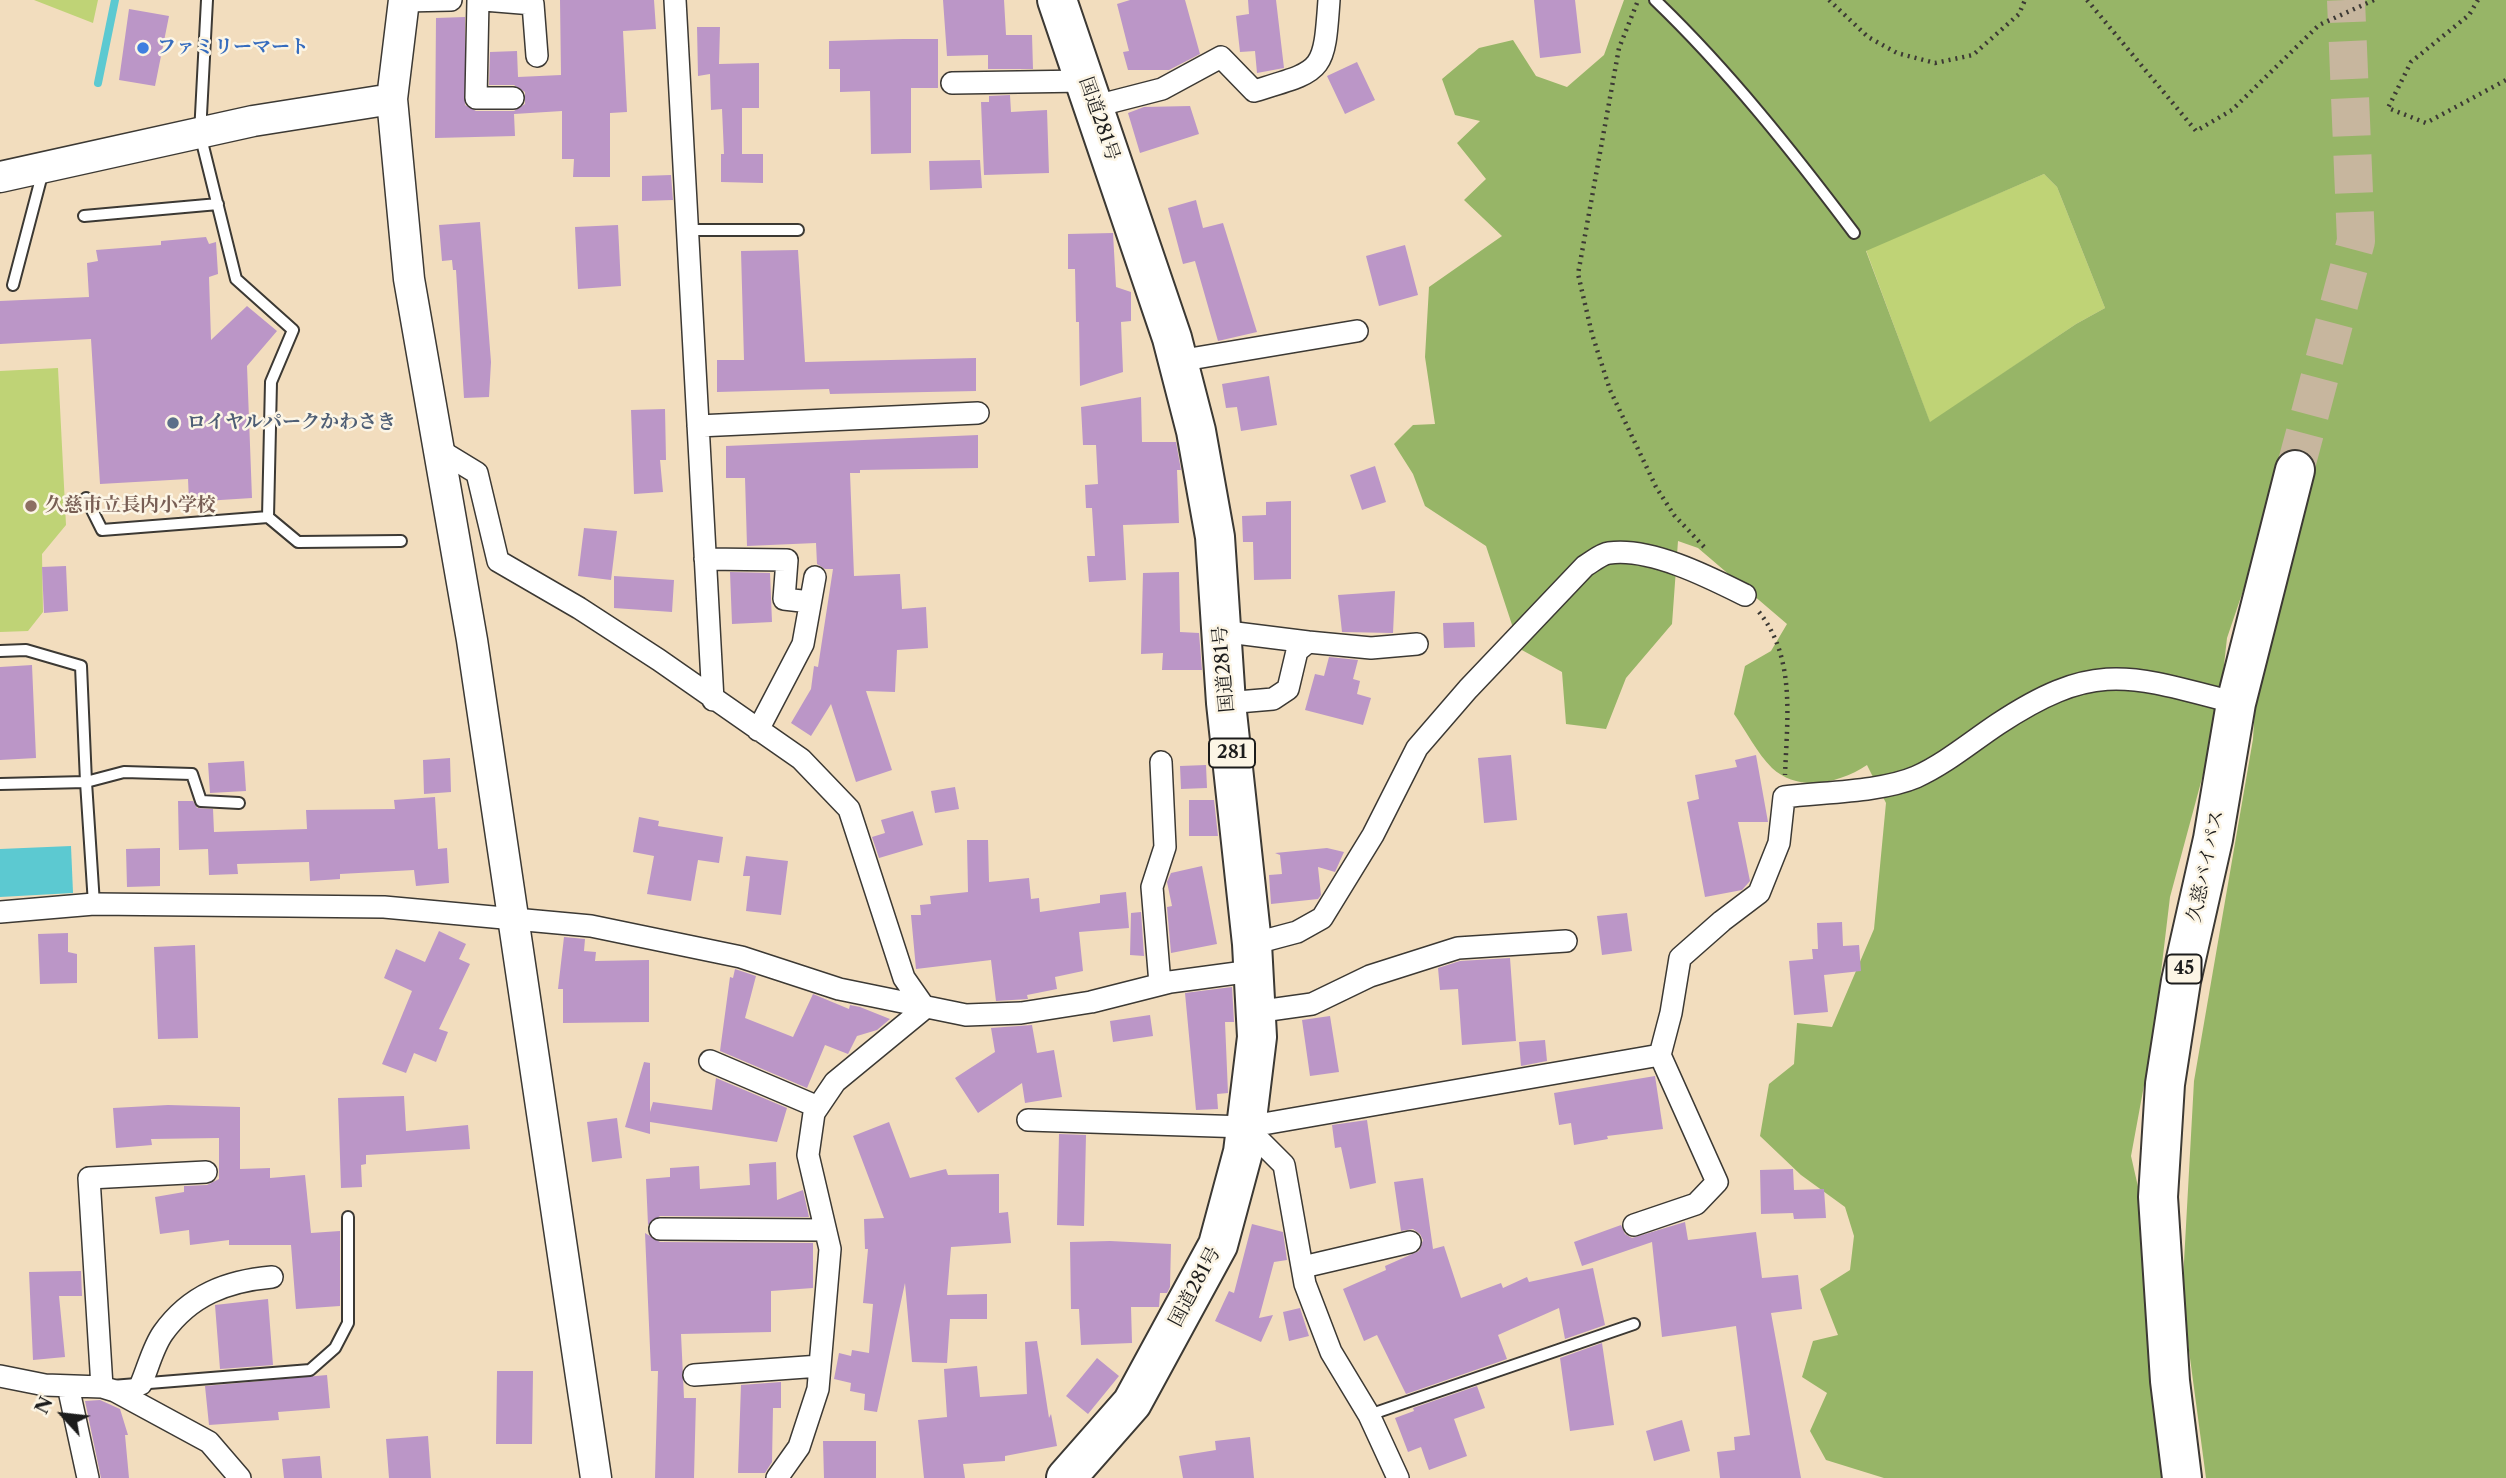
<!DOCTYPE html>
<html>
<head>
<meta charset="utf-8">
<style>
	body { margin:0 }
	#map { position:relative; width:2506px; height:1478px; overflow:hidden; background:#f2ddbe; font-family:"Libre Caslon Text",serif }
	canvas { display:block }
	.north { position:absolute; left:28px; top:1380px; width:70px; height:70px; -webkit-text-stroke:5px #fcf5e5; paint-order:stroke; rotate:297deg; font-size:19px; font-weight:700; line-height:28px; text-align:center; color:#1c1c1c }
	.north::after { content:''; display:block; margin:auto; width:24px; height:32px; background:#1c1c1c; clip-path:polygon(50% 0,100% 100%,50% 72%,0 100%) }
</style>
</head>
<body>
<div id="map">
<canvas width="2506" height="1478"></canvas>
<div class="north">N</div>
</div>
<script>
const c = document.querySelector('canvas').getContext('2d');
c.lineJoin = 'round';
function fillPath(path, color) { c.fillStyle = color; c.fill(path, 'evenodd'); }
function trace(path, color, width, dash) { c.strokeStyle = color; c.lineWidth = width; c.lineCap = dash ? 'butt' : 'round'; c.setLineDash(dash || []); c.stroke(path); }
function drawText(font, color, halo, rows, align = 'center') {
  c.font = font + ' "Libre Caslon Text","Noto Serif JP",serif'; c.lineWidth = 5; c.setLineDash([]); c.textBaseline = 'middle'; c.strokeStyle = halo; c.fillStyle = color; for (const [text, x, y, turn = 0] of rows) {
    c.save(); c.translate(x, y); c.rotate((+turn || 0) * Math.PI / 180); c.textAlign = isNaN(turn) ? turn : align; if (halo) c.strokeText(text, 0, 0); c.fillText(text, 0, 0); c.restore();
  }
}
fillPath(new Path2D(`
	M 34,0 L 98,0 L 93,23 Z
	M 2044,174 L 2057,187 L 2105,308 L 2076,324 L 1930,423 L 1866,250 Z
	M 58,368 L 66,525 L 42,554 L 43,612 L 28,631 L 0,632 L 0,371 Z`), '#bfd376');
fillPath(new Path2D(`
	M 1624,0 L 2506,0 L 2506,1478 L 2206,1478 L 2182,1298 L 2194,1081 L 2253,739 L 2266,523 L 2227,638 L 2218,719 L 2170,897 L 2154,1031 L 2131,1156 L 2149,1235 L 2153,1382 L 2162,1478 L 1884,1478 L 1826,1460 L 1810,1431 L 1827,1393 L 1802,1377 L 1813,1341 L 1838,1335 L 1820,1289 L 1850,1270 L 1854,1236 L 1845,1207 L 1801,1175 L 1760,1136 L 1769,1084 L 1794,1064 L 1797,1023 L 1832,1027 L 1874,929 L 1886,803 L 1867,765 C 1840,783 1799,793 1772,768 C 1757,753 1746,731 1734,714 L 1745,666 L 1771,651 L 1787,624 L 1698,548 L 1678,541 L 1672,624 L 1626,678 L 1606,729 L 1566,724 L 1562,672 L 1520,649 L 1486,546 L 1425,506 L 1413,474 L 1394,444 L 1413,425 L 1435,424 L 1425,357 L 1429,287 L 1502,236 L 1464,200 L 1486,179 L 1457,143 L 1480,121 L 1455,115 L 1442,79 L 1479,48 L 1513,40 L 1536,76 L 1567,87 L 1604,55 ZM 2044,174 L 2057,187 L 2105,308 L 2076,324 L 1930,422 L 1866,251 Z`), '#97b567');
fillPath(new Path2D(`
	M 71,846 L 73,893 L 0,897 L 0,849 Z`), '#5cc9d1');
trace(new Path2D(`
	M 98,83 L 115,0`), '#5cc9d1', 8);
fillPath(new Path2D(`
	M 560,0 L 654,0 L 656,29 L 623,31 L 627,112 L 610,113 L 610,177 L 573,177 L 574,159 L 562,159 L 562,111 L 514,114 L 515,136 L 435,138 L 436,18 L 465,17 L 465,105 L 476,111 L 514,111 L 525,104 L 525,92 L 514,85 L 489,85 L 490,52 L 517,51 L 518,77 L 561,75 Z
	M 943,0 L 1004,0 L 1006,35 L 1032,35 L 1033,69 L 988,69 L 988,55 L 947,56 Z
	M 1130,0 L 1185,0 L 1200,54 L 1169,70 L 1128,70 L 1123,52 L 1129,51 L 1117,4 Z
	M 1248,0 L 1276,0 L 1284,68 L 1257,73 L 1255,51 L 1240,52 L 1236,16 L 1249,14 Z
	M 1534,0 L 1575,0 L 1581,53 L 1540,58 Z
	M 129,9 L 169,16 L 155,86 L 119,80 Z
	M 697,27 L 720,27 L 719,64 L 759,63 L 759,108 L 742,108 L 742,154 L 763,154 L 763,183 L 721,182 L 721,154 L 724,154 L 722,109 L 711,110 L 710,74 L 698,76 Z
	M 903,39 L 938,39 L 938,88 L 911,88 L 911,153 L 871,154 L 870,91 L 840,92 L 840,69 L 829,69 L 829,41 Z
	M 1357,62 L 1375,100 L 1345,114 L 1327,76 Z
	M 1010,95 L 1011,112 L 1047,110 L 1049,173 L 984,175 L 981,102 L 989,102 L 989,96 Z
	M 1190,106 L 1199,134 L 1140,153 L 1128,113 L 1144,107 Z
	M 980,160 L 982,188 L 930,190 L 929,161 Z
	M 671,175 L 673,200 L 642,201 L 642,176 Z
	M 1196,200 L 1203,228 L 1223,223 L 1257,332 L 1218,341 L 1195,261 L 1183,264 L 1168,208 Z
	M 480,222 L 491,362 L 489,397 L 464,398 L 456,270 L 453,270 L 452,260 L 442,261 L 439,225 Z
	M 618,225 L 621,286 L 578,289 L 575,227 Z
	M 1113,233 L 1116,287 L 1131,292 L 1131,321 L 1121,322 L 1123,372 L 1080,386 L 1079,322 L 1076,322 L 1075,269 L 1068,269 L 1068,234 Z
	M 206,237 L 209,244 L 216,242 L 218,274 L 209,277 L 211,340 L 247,306 L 277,331 L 247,366 L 252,498 L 189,502 L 188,479 L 100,484 L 91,339 L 0,344 L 0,301 L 89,297 L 87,263 L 98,261 L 96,250 L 161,245 L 161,241 Z
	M 1405,245 L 1418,295 L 1379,306 L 1366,256 Z
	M 798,250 L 805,362 L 976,358 L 976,391 L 830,394 L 829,389 L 717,392 L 717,360 L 744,360 L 741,251 Z
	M 1269,376 L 1277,425 L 1241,431 L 1237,407 L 1226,408 L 1222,384 Z
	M 1141,397 L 1142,442 L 1176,442 L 1181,470 L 1177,470 L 1179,523 L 1123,525 L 1126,580 L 1089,582 L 1087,556 L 1095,556 L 1092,508 L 1086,508 L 1085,485 L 1098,484 L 1096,445 L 1083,445 L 1081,407 Z
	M 665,409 L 666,460 L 660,460 L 663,492 L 634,494 L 631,410 Z
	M 978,435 L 978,468 L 860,470 L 860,473 L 850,473 L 854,576 L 900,574 L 902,609 L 926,607 L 928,648 L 897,650 L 895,692 L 866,691 L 892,770 L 856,782 L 831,704 L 811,736 L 791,723 L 811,689 L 814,666 L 818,667 L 833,569 L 825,569 L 817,564 L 816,543 L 747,546 L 745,478 L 726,478 L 726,446 Z
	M 1375,466 L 1386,502 L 1362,510 L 1350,475 Z
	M 1291,501 L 1291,579 L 1254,580 L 1253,542 L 1243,542 L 1242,516 L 1266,515 L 1266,502 Z
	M 584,528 L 617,531 L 611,580 L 578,576 Z
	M 66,566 L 68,611 L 44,613 L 42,567 Z
	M 730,572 L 770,573 L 772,622 L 732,624 Z
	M 1179,572 L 1180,632 L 1199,633 L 1202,670 L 1162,670 L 1163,653 L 1141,654 L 1143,573 Z
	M 614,576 L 674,580 L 672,612 L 614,608 Z
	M 1395,591 L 1393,633 L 1342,632 L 1338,595 Z
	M 1474,622 L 1475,647 L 1444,648 L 1443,623 Z
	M 1329,657 L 1358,660 L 1353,679 L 1360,681 L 1357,694 L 1371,698 L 1363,725 L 1305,710 L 1315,674 L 1324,676 Z
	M 32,665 L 36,758 L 0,760 L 0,667 Z
	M 1511,755 L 1517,820 L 1484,823 L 1478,758 Z
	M 1756,755 L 1768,822 L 1738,822 L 1750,881 L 1742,890 L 1705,897 L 1687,802 L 1699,799 L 1695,775 L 1737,767 L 1735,760 Z
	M 450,758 L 451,792 L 424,794 L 423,760 Z
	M 244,761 L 246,791 L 210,793 L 208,763 Z
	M 1206,765 L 1207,788 L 1181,789 L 1180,766 Z
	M 955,787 L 959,809 L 935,813 L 931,791 Z
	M 435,797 L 438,849 L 447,848 L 449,883 L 416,886 L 414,870 L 340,874 L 340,879 L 310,881 L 309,862 L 237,864 L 238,874 L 209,875 L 208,849 L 179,850 L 178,801 L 193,801 L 197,808 L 213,809 L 214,832 L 307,829 L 306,810 L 395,809 L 394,800 Z
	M 1189,800 L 1214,800 L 1218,836 L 1189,836 Z
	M 913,811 L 923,845 L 879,858 L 872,837 L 885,833 L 881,820 Z
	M 639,817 L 659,821 L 658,826 L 723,837 L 719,863 L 698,860 L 691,901 L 647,894 L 654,856 L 633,852 Z
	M 967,840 L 988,840 L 989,882 L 1029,878 L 1031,899 L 1039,898 L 1040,912 L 1100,903 L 1100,895 L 1126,892 L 1129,928 L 1079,932 L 1083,971 L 1055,977 L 1057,989 L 1027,995 L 1028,999 L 996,1001 L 991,960 L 916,969 L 911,915 L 921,915 L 920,905 L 931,904 L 930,896 L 968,892 Z
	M 160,848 L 160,886 L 127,887 L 126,849 Z
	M 1327,848 L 1344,852 L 1335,872 L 1318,867 L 1321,895 L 1318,899 L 1271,904 L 1269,875 L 1282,874 L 1280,855 L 1275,853 Z
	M 746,856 L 788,861 L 781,915 L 746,911 L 750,876 L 743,876 Z
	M 1202,866 L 1217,944 L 1171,953 L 1167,907 L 1172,906 L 1167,882 L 1171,873 Z
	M 1141,912 L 1144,956 L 1130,955 L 1131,913 Z
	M 1627,913 L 1632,951 L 1602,955 L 1597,916 Z
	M 1842,922 L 1843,946 L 1859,945 L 1861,971 L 1824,975 L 1828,1012 L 1794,1015 L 1789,961 L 1813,959 L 1812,949 L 1818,949 L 1817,923 Z
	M 439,931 L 466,944 L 459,959 L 470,964 L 439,1029 L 448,1032 L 436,1062 L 414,1053 L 406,1073 L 382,1064 L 412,991 L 384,978 L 396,949 L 425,962 Z
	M 68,933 L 68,952 L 77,954 L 77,983 L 40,984 L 38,934 Z
	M 564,937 L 585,939 L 584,951 L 596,952 L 595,961 L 649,960 L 649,1022 L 563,1023 L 563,989 L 558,989 Z
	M 195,945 L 198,1038 L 158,1039 L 154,947 Z
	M 1510,958 L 1516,1041 L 1462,1045 L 1458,989 L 1440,990 L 1438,968 L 1460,961 Z
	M 735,969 L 756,976 L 745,1018 L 793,1037 L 813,994 L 849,1009 L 850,1005 L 860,1007 L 890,1019 L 877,1030 L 857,1036 L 848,1054 L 825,1045 L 807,1088 L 720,1051 L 730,977 L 733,978 Z
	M 1232,987 L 1234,1022 L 1225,1022 L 1228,1093 L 1217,1094 L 1218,1109 L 1196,1110 L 1185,993 Z
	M 1150,1015 L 1153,1036 L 1113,1042 L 1110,1021 Z
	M 1330,1016 L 1339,1072 L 1310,1076 L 1302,1020 Z
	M 1032,1025 L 1037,1053 L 1054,1050 L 1062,1097 L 1025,1103 L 1022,1083 L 978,1113 L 955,1078 L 995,1052 L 991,1028 Z
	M 1545,1040 L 1547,1061 L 1521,1066 L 1519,1042 Z
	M 644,1062 L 650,1063 L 650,1112 L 653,1102 L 712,1110 L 716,1078 L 787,1108 L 777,1142 L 650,1122 L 650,1134 L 625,1127 Z
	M 1655,1076 L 1663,1129 L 1607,1136 L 1608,1139 L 1574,1145 L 1571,1123 L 1559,1125 L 1554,1093 Z
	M 404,1096 L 406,1131 L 468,1125 L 470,1149 L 366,1155 L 366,1164 L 361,1165 L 362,1187 L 341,1188 L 338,1098 Z
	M 168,1105 L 240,1107 L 240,1169 L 270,1168 L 270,1178 L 305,1175 L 311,1233 L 340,1231 L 340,1306 L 296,1309 L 291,1245 L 229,1245 L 229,1240 L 190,1245 L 189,1230 L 160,1234 L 155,1197 L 184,1192 L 184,1186 L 207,1185 L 219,1179 L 219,1138 L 151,1139 L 152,1145 L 116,1148 L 113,1108 Z
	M 617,1118 L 622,1158 L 592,1162 L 587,1122 Z
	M 1367,1120 L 1376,1183 L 1350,1189 L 1341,1147 L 1335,1148 L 1332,1125 Z
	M 889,1122 L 910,1178 L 946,1169 L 948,1175 L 999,1174 L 999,1213 L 1008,1212 L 1011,1243 L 951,1247 L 947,1295 L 987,1294 L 987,1319 L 950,1319 L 947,1363 L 912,1362 L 905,1283 L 877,1412 L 864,1410 L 865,1394 L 850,1391 L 851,1383 L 834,1379 L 839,1353 L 851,1356 L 852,1350 L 869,1353 L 873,1304 L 863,1303 L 868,1249 L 865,1249 L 864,1219 L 884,1218 L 853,1136 Z
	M 1059,1134 L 1086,1135 L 1084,1226 L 1057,1225 Z
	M 776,1162 L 777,1200 L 803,1190 L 809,1217 L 660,1216 L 648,1225 L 646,1179 L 670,1177 L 670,1168 L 699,1166 L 700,1189 L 750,1185 L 749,1164 Z
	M 1793,1169 L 1794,1190 L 1824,1189 L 1826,1218 L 1794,1219 L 1793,1213 L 1761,1214 L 1760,1170 Z
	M 1423,1178 L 1433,1249 L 1444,1246 L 1461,1298 L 1501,1283 L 1503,1288 L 1527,1277 L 1529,1282 L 1593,1268 L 1605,1325 L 1565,1339 L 1559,1308 L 1498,1335 L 1507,1359 L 1406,1394 L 1377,1335 L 1364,1341 L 1343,1289 L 1386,1270 L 1385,1266 L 1419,1251 L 1423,1240 L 1420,1234 L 1413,1229 L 1401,1231 L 1394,1182 Z
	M 1685,1222 L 1688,1240 L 1756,1232 L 1762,1278 L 1798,1275 L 1802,1309 L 1771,1313 L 1801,1478 L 1720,1478 L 1717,1452 L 1735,1450 L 1734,1437 L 1750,1435 L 1736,1326 L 1662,1337 L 1652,1242 L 1582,1266 L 1574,1242 L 1621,1225 L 1625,1234 L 1632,1238 Z
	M 1252,1224 L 1283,1232 L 1287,1260 L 1274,1262 L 1259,1318 L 1273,1315 L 1261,1342 L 1215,1321 L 1229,1291 L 1234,1293 Z
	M 645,1233 L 660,1242 L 813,1243 L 813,1288 L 771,1291 L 771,1332 L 681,1334 L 684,1398 L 696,1398 L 694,1478 L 655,1478 L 658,1371 L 651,1371 Z
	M 1110,1241 L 1171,1244 L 1170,1287 L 1167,1293 L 1160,1293 L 1159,1307 L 1131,1307 L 1132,1343 L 1081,1345 L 1079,1309 L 1071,1309 L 1070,1242 Z
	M 81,1271 L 82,1296 L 59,1296 L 65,1357 L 33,1360 L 29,1272 Z
	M 268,1299 L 273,1365 L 220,1369 L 215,1305 Z
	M 1300,1308 L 1309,1336 L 1289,1341 L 1283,1312 Z
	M 1037,1341 L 1049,1418 L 1051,1414 L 1057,1446 L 1005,1456 L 1005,1461 L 963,1464 L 965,1478 L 924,1478 L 918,1420 L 947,1417 L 944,1369 L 977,1366 L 980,1397 L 1027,1394 L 1025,1342 Z
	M 1602,1343 L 1614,1425 L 1570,1431 L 1560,1358 Z
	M 1097,1358 L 1119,1376 L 1088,1414 L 1066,1396 Z
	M 497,1371 L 533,1371 L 532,1444 L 496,1444 Z
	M 327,1375 L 330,1408 L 278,1412 L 279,1420 L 209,1425 L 205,1386 Z
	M 781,1382 L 781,1408 L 773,1408 L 772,1462 L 765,1473 L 738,1473 L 741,1385 Z
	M 1477,1386 L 1485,1408 L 1454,1419 L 1467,1456 L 1429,1470 L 1421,1447 L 1408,1452 L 1395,1418 L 1414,1411 L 1413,1408 Z
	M 100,1400 L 120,1409 L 128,1435 L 125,1435 L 129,1478 L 101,1478 L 85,1401 Z
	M 1682,1420 L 1690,1451 L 1654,1461 L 1646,1431 Z
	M 428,1436 L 431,1478 L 389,1478 L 386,1439 Z
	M 1250,1437 L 1254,1478 L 1183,1478 L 1179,1456 L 1216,1450 L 1215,1441 Z
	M 823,1441 L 876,1441 L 876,1478 L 824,1478 Z
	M 320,1456 L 322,1478 L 284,1478 L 282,1459 Z`), '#bb96c7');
trace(new Path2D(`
	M 2295,470 L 2356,241 L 2346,0`), '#c7b69e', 38, [38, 19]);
const lane = new Path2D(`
	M 207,0 L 200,134 L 236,279 L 293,330 L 271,382 L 268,517 L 298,542 L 401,541
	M 1655,0 C 1728,70 1793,152 1854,233
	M 84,216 L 218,204
	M 687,230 L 798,230
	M 13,285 L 43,171
	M 86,498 L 102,530 L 268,517
	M 0,651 L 26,650 L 81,666 L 86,782 L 124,772 L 192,774 L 201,801 L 239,803
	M 0,784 L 86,782 L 94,904
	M 112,1386 L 310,1370 L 335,1348 L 348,1323 L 348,1217
	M 1369,1415 L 1634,1324`);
const street = new Path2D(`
	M 478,0 L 476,98 L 513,98
	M 484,0 L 533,4 L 537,56
	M 675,0 L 713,700
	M 404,1 L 451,0
	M 952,83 L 1086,81
	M 1096,106 L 1162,89 L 1221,57 L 1254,91 C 1323,70 1324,74 1329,0
	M 1178,361 L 1357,331
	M 698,426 L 978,413
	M 436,448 L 477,473 L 498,561 L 579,608 L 659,660 L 801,759 L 849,809 L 904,978 L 925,1008
	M 705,559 L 787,560 L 784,599 L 810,602
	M 1220,631 L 1308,642 L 1297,651 L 1288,689 L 1273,699 L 1226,703
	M 1308,642 L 1371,648 L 1417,644
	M 758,730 L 803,644 L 815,577
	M 0,912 L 94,904 L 384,907 L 591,926 L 741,957 L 839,989 L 966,1015 L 1021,1013 L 1091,1002 L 1170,982 L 1252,971
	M 1252,944 L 1297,932 L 1322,918 L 1373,835 L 1417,748 L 1468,689 L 1585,566 C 1592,562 1601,554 1609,553 C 1650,547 1709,577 1745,595
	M 1160,984 L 1152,887 L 1165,847 L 1161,762
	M 1255,1012 L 1312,1004 L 1370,976 L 1458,948 L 1566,941
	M 710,1061 L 818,1107
	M 1028,1120 L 1246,1127 L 1660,1055 L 1671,1013 L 1680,958 L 1722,921 L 1759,893 L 1779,843 L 1784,797 C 1823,792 1881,792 1916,777 C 1945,764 1971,742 1998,724 C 2095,660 2129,675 2236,703
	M 1246,1127 L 1284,1165 L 1305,1284 L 1331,1352 L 1369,1415 L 1398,1478
	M 1634,1225 L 1696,1204 L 1717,1182 L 1660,1055
	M 660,1229 L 825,1230
	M 1303,1267 L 1410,1242
	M 694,1375 L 820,1366
	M 0,1376 L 45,1385 L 102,1387 L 115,1391 L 209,1442 L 240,1478
	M 141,1384 C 148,1368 153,1347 163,1333 C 190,1295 227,1281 272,1277
	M 68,1386 L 88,1478
	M 102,1387 L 89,1178 L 206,1172
	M 777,1478 L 799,1447 L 818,1389 L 830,1249 L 808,1155 L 814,1113 L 835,1082 L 925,1008`);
const secondary = new Path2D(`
	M 392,99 L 409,279 L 472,640 L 596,1478
	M 0,177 L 253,121 L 392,99 L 404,0`);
const highway = new Path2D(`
	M 1057,0 L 1172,338 L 1196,431 L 1215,537 L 1226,703 L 1252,944 L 1257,1037 L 1243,1152 L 1218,1245 L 1132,1403 L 1066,1478
	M 2182,1478 L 2170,1381 L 2158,1197 L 2165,1084 L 2181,981 L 2213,839 L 2236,703 L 2295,470`);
trace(lane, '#3c3934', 14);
trace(street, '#3c3934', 24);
trace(secondary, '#3c3934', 33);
trace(highway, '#3c3934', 42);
trace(new Path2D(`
	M 1829,0 L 1868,37 L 1897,53 L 1935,63 L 1973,55 L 2019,14 L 2025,0
	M 2087,0 L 2196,131 L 2232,110 L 2319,25 L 2374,0
	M 2478,0 L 2469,15 L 2411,62 L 2388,108 L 2426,123 L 2506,80
	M 1637,3 L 1619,48 L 1578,274 L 1592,334 L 1610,390 L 1656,487 L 1674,515 L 1706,549
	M 1759,612 C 1796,658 1787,719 1785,775`), '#3c3934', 4.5, [2, 5]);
trace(lane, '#fff', 10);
trace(street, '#fff', 21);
trace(secondary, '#fff', 30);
trace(highway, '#fff', 38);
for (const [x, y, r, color] of [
	[143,48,7,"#3f7fe0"],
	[173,423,7,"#5c6f8a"],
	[31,506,7,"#8d6e63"]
]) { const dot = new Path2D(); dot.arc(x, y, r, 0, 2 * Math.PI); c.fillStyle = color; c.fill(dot); trace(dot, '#fcf5e5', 2.5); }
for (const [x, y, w] of [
	[1232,753,46],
	[2184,969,35]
]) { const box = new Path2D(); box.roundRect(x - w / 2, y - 14.5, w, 29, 5); c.fillStyle = '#fcf5e5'; c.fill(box); trace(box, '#1c1c1c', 2); }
drawText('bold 18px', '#1c1c1c', null, [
	["281",1232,753],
	["45",2184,969]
]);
drawText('bold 19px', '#366cbe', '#fcf5e5', [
	["ファミリーマート",157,48]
], 'left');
drawText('19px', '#1c1c1c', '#fcf5e5', [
	["国道281号",1099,119,71],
	["国道281号",1224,669,-95],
	["久慈バイパス",2206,866,-78],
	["国道281号",1195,1287,-62]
]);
drawText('bold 19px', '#4e5e75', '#fcf5e5', [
	["ロイヤルパークかわさき",187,423]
], 'left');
drawText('bold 19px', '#785e54', '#fcf5e5', [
	["久慈市立長内小学校",45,506]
], 'left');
</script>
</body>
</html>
